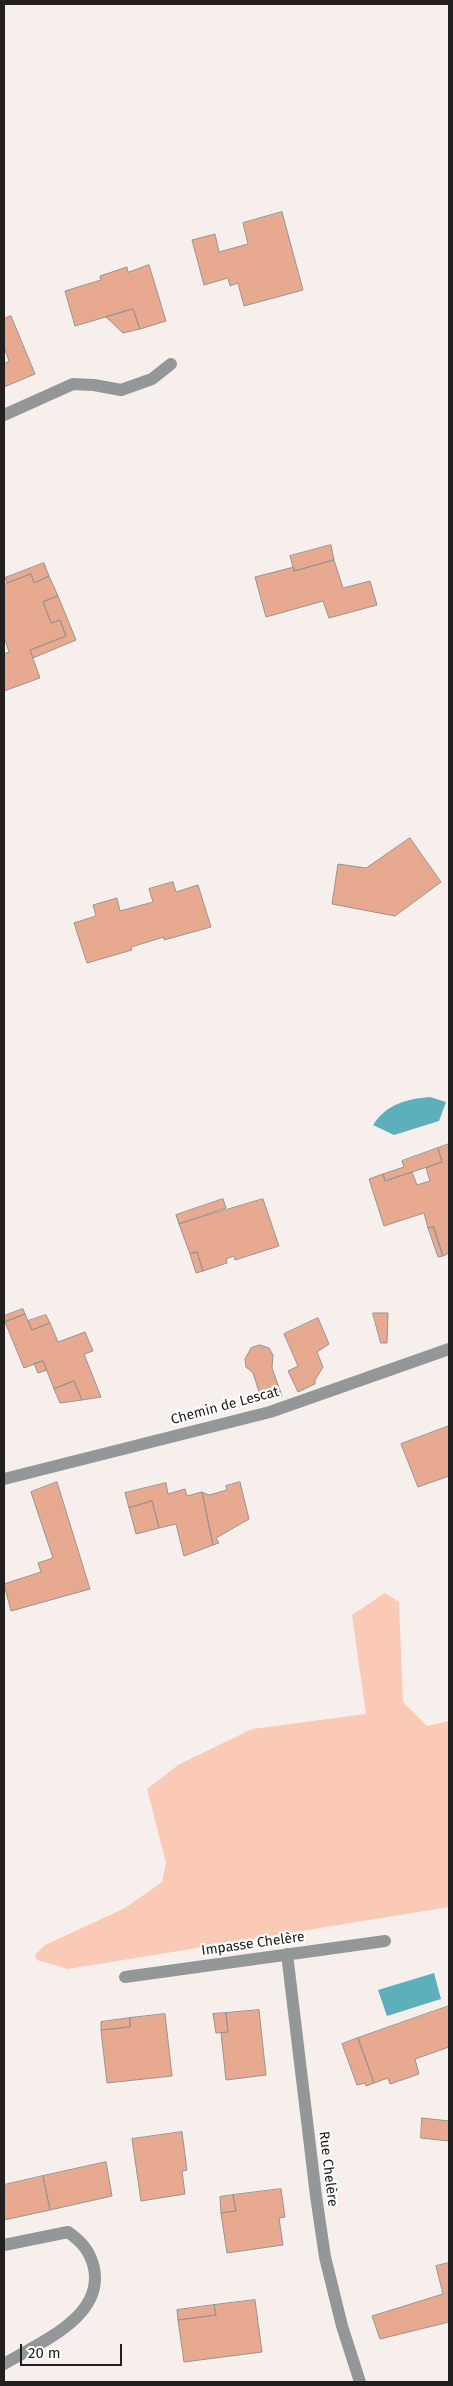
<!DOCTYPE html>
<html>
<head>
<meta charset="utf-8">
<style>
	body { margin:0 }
	#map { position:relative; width:453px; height:2386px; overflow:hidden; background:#f6efec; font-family:"Fira Sans",sans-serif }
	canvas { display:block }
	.frame { position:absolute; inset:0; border:5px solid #22201f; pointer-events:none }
	.scale { position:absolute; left:20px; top:2344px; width:102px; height:22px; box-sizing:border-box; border:2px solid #22201f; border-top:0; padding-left:6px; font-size:15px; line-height:18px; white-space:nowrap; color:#22201f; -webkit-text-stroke:4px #fff; paint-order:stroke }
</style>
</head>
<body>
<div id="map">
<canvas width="453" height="2386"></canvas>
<div class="frame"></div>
<div class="scale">20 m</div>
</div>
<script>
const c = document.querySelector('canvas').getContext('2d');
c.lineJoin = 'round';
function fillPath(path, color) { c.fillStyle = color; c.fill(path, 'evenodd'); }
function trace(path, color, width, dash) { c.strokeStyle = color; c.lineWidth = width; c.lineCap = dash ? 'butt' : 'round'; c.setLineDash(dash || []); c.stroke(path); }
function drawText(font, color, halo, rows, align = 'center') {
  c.font = font + ' "Fira Sans",sans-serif'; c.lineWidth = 4.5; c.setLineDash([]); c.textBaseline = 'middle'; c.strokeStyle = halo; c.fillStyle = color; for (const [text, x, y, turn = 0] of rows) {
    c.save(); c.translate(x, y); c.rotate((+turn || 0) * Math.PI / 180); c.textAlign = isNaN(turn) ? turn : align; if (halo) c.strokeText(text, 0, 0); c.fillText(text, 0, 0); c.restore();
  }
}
fillPath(new Path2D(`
	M 385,1593 L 399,1602 L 403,1702 L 427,1726 L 449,1721 L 449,1907 L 68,1969 L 37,1960 L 35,1955 L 45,1945 L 125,1908 L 162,1882 L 166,1863 L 147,1789 L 178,1765 L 252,1729 L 366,1714 L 352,1615 Z`), '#fbcab7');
fillPath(new Path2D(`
	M 430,1097 L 446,1102 L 439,1121 L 394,1135 L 373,1125 C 387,1104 406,1099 430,1097 Z
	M 434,1973 L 441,1999 L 387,2016 L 378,1990 Z`), '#5dafbc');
const building = new Path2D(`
	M 282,212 L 303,290 L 244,306 L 238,283 L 230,286 L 228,278 L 204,285 L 192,240 L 215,234 L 219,252 L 248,244 L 243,223 Z
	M 149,265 L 166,321 L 140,329 L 133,309 L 75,326 L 65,291 L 101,280 L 100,276 L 127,267 L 128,272 Z
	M 133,309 L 140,329 L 123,333 L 106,317 Z
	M 11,316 L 35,374 L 4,387 L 4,364 L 9,361 L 4,347 L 4,319 Z
	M 331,545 L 334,560 L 294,571 L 290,556 Z
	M 334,560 L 343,588 L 370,581 L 377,605 L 329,618 L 323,601 L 266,617 L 255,577 L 294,567 L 294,571 Z
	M 44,563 L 49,576 L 34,583 L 31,574 L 7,583 L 5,578 Z
	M 31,574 L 34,583 L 49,576 L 58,596 L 43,602 L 51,623 L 60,620 L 66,636 L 30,650 L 40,678 L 4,691 L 4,654 L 9,652 L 4,637 L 4,585 Z
	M 58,596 L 76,640 L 33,658 L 30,650 L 66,636 L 60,620 L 51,623 L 43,602 Z
	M 410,838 L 441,882 L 395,916 L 332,904 L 338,864 L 366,868 Z
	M 173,882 L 176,892 L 198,885 L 211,927 L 164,940 L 164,937 L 131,947 L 132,950 L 87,963 L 74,923 L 96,916 L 93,905 L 117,898 L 120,911 L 153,902 L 149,889 Z
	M 449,1144 L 449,1253 L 443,1256 L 434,1227 L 428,1228 L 424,1213 L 384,1226 L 369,1179 L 383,1174 L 385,1181 L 412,1172 L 417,1185 L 430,1181 L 426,1168 L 442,1162 L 438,1148 Z
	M 438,1148 L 442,1162 L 385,1181 L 383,1174 L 404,1167 L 402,1161 Z
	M 223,1199 L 226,1208 L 179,1224 L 176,1215 Z
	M 263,1199 L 279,1246 L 235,1260 L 234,1256 L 226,1259 L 227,1263 L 203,1271 L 197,1252 L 190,1254 L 179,1224 Z
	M 433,1227 L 443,1256 L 438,1257 L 428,1228 Z
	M 197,1252 L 203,1271 L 196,1273 L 190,1254 Z
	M 23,1309 L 25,1314 L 5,1322 L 4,1316 Z
	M 373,1313 L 388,1313 L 387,1343 L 381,1343 Z
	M 25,1314 L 32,1330 L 50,1323 L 58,1342 L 85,1332 L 93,1351 L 84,1354 L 101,1397 L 82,1400 L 74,1381 L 54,1389 L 43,1361 L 24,1368 L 5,1322 Z
	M 46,1315 L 50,1323 L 32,1330 L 28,1321 Z
	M 318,1318 L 329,1344 L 317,1352 L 323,1367 L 315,1380 L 315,1384 L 298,1392 L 288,1371 L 298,1366 L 284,1334 Z
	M 260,1345 L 269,1348 L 273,1355 L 272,1368 L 282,1396 L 262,1401 L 253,1373 L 246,1367 L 245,1359 L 251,1348 Z
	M 43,1361 L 47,1370 L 38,1373 L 34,1364 Z
	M 74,1381 L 82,1400 L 60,1403 L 54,1389 Z
	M 449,1426 L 449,1476 L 418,1487 L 401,1444 Z
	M 57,1482 L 90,1589 L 11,1611 L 4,1584 L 41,1572 L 38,1563 L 53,1558 L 31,1492 Z
	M 240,1482 L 249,1519 L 216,1538 L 219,1543 L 213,1545 L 202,1492 L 209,1495 L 227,1490 L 226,1486 Z
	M 166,1483 L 168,1494 L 185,1489 L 187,1496 L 202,1492 L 213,1545 L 184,1556 L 176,1524 L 159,1528 L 152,1501 L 129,1508 L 125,1493 Z
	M 152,1501 L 159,1528 L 136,1534 L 129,1508 Z
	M 449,2006 L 449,2047 L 415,2059 L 419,2074 L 390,2084 L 388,2078 L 374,2083 L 358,2038 Z
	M 259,2010 L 266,2075 L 226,2080 L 221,2033 L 228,2032 L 226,2013 Z
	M 226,2013 L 228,2032 L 216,2033 L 213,2014 Z
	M 165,2014 L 172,2076 L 107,2083 L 101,2030 L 130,2027 L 130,2018 Z
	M 130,2018 L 130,2027 L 101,2030 L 101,2022 Z
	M 358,2038 L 374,2083 L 366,2086 L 365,2083 L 357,2085 L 342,2044 Z
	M 422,2118 L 449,2121 L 449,2141 L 421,2138 Z
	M 182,2132 L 187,2170 L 182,2171 L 185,2194 L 141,2201 L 132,2139 Z
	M 106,2162 L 112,2196 L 50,2210 L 43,2176 Z
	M 43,2176 L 50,2210 L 4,2220 L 4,2185 Z
	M 281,2189 L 285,2217 L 279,2218 L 283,2245 L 227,2253 L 221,2213 L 236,2211 L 233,2195 Z
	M 233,2195 L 236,2211 L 221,2213 L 220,2197 Z
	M 449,2263 L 449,2322 L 380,2339 L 372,2316 L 443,2294 L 436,2266 Z
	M 255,2300 L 262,2352 L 184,2362 L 178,2320 L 216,2315 L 214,2305 Z
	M 214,2305 L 216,2315 L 178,2320 L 177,2310 Z`);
fillPath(building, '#e8a991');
trace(building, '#999390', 1);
trace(new Path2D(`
	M 121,390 L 152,379 L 171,364`), '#949798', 12);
trace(new Path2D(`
	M 4,415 L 73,384 L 94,385 L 121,390
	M 4,1479 L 270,1412 L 449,1349
	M 287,1954 L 316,2196 L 325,2257 L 342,2326 L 360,2382
	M 125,1977 L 385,1941
	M 4,2245 L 68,2232 C 82,2242 90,2251 94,2268 C 104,2318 38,2343 4,2364`), '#949798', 12);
drawText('14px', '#22201f', '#fff', [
	["Chemin de Lescat",225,1406,-15],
	["Impasse Chelère",253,1944,-8],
	["Rue Chelère",328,2169,83]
]);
</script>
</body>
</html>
